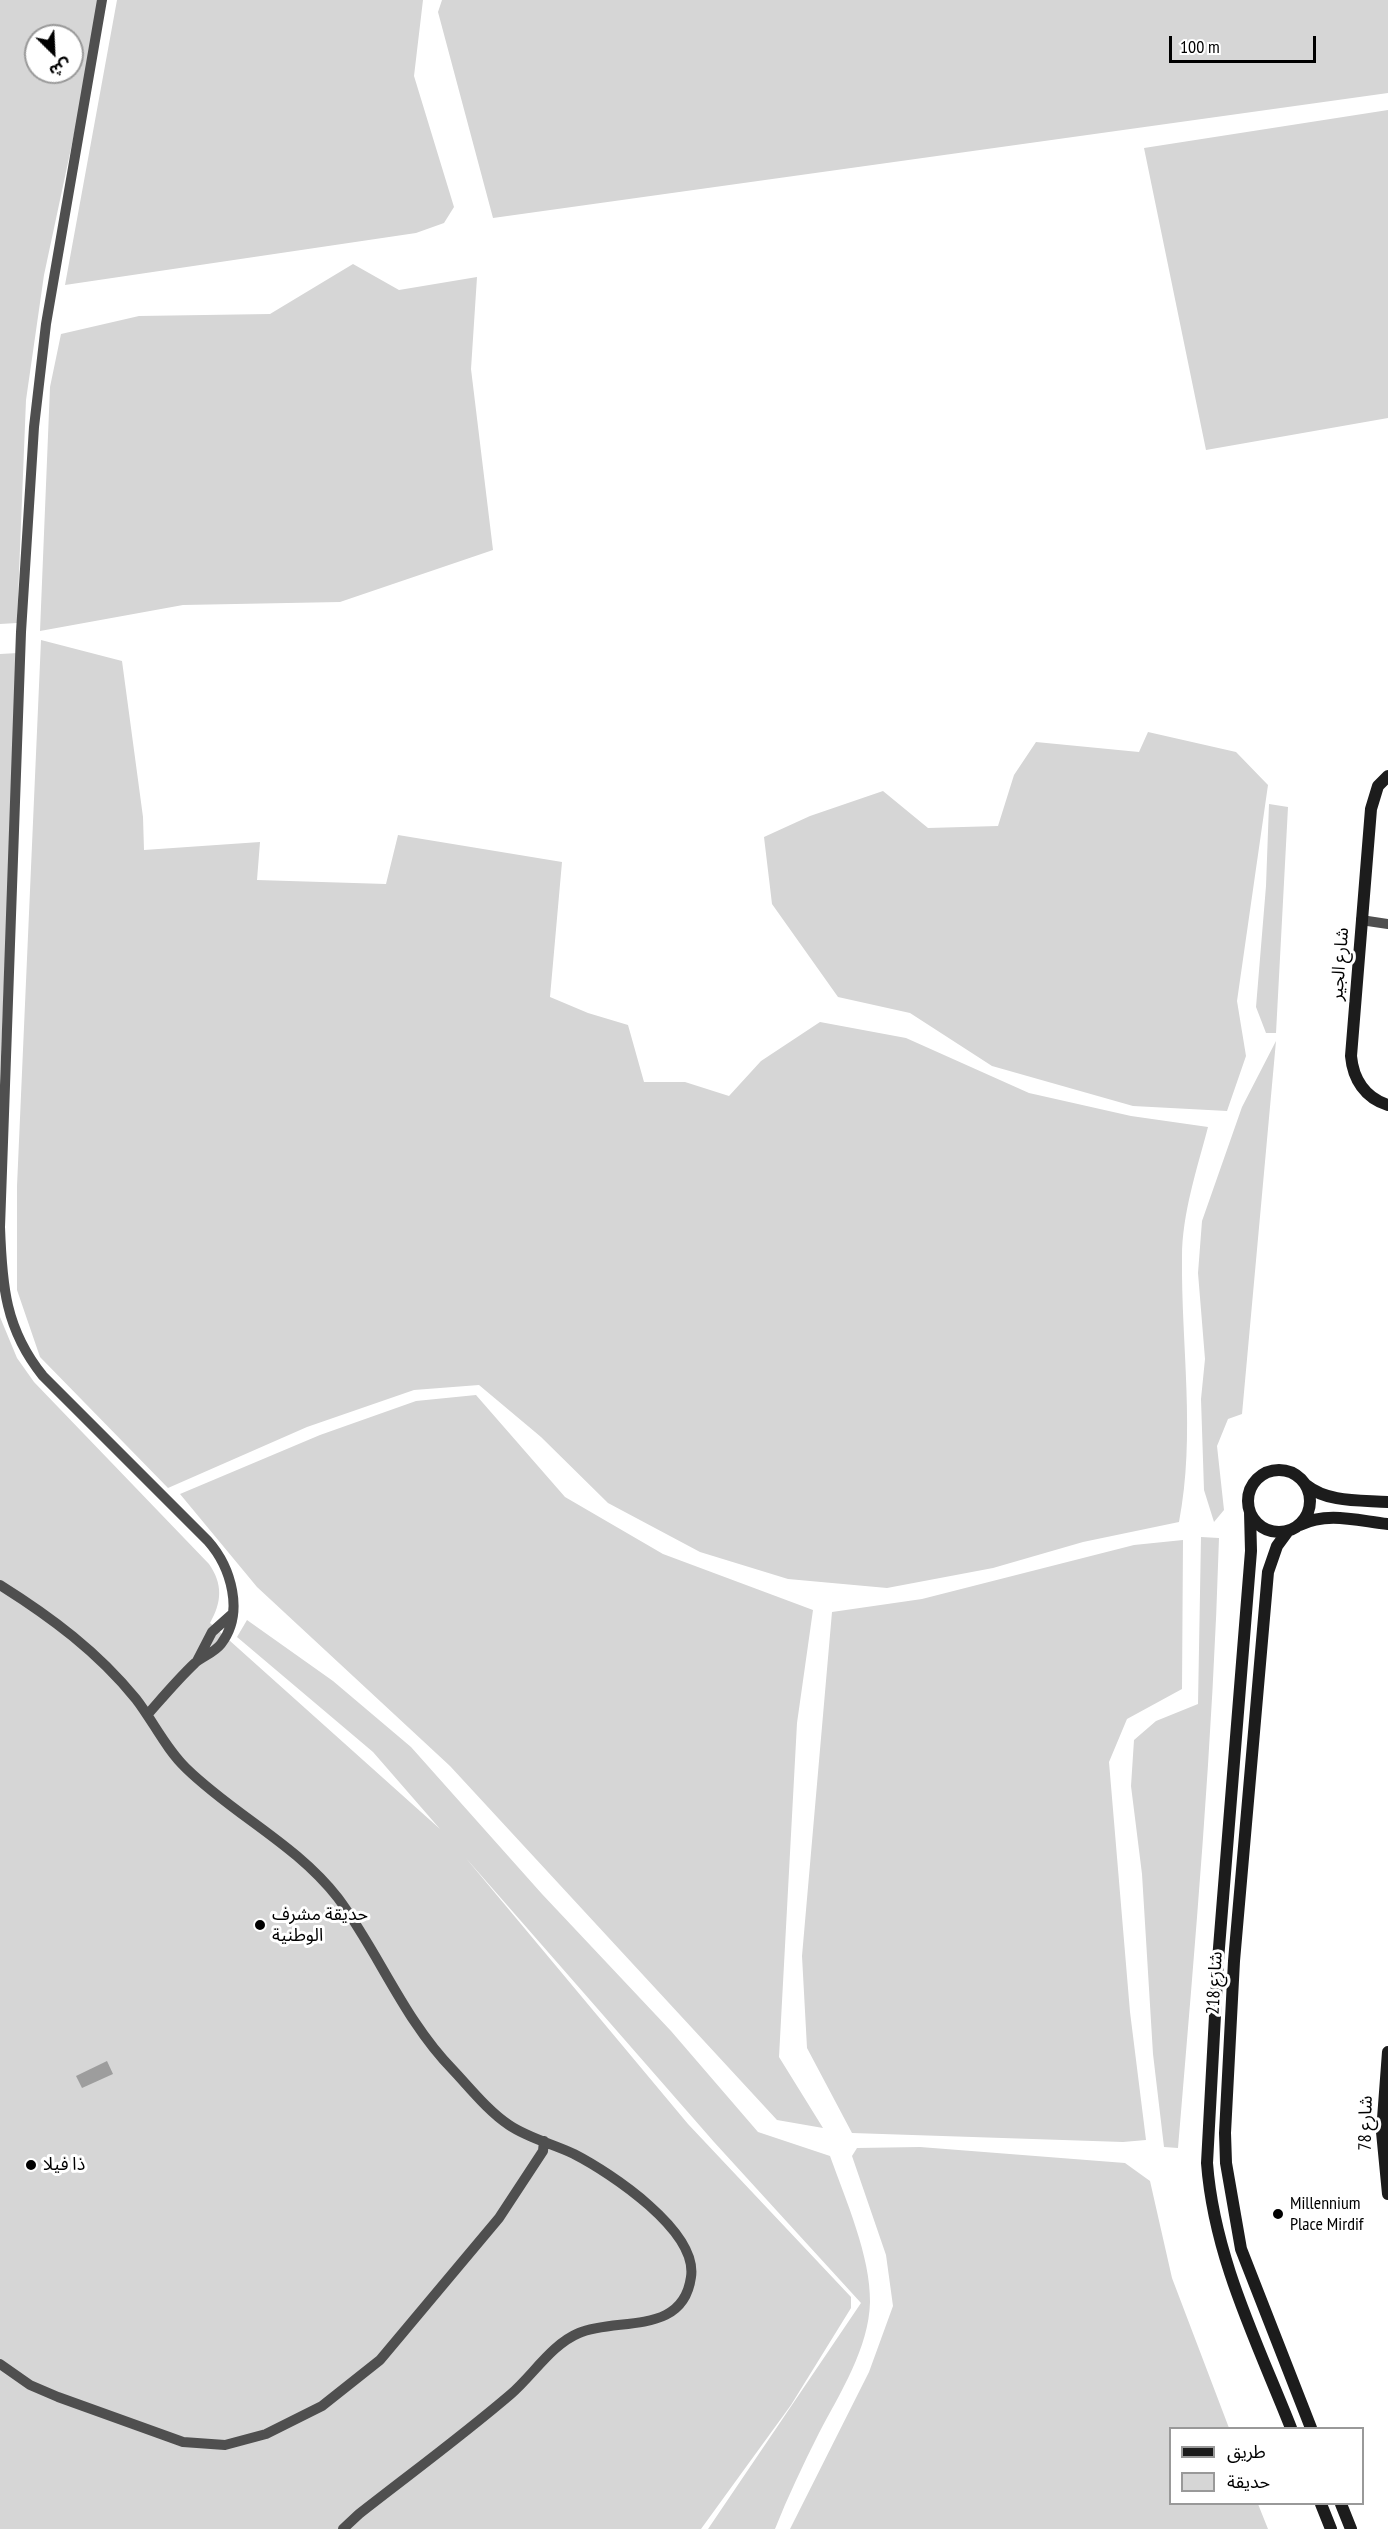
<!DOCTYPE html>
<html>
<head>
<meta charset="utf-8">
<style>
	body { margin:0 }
	#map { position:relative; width:1388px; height:2529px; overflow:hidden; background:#fff; font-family:"PT Sans Narrow","Noto Sans Arabic",sans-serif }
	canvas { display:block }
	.legend { position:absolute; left:1169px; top:2427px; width:195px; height:78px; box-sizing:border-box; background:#fff; border:2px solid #999; margin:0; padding:8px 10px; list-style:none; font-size:18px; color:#000 }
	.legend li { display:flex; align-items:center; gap:12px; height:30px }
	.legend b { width:30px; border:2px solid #999 }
	.north { position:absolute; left:24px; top:24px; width:60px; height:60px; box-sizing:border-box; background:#fff; border:2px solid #999; border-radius:50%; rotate:156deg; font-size:16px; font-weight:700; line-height:24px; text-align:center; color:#000 }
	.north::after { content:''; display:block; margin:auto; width:21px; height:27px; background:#000; clip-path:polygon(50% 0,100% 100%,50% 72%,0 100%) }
	.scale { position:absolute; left:1169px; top:36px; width:147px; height:27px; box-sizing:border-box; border:3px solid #000; border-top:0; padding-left:8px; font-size:18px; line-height:21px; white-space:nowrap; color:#000; -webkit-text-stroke:4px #fff; paint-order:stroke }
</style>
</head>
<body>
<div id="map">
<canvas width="1388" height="2529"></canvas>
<ul class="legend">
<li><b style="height:8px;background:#1c1c1c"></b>طريق</li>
<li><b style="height:16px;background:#d6d6d6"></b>حديقة</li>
</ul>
<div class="north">ش</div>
<div class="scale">100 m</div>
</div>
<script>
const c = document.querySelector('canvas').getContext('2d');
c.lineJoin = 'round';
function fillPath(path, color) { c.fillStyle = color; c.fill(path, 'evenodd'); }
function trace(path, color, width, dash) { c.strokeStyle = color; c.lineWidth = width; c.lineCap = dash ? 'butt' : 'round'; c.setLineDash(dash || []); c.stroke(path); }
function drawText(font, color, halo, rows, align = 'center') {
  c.font = font + ' "PT Sans Narrow","Noto Sans Arabic",sans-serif'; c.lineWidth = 6; c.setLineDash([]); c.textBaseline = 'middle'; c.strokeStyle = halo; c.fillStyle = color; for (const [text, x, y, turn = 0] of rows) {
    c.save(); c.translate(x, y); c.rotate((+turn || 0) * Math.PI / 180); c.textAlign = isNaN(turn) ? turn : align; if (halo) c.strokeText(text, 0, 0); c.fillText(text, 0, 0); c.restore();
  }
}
fillPath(new Path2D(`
	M 0,0 L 99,0 L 86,78 L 44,275 L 26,400 L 17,623 L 0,624 ZM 36,36 L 72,36 L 72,72 L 36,72 Z
	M 117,0 L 423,0 L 414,76 L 454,207 L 444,223 L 416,233 L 65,285 Z
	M 442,0 L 1388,0 L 1388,93 L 493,218 L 438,12 Z
	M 1388,110 L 1388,418 L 1206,450 L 1144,148 Z
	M 353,264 L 399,290 L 477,277 L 471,369 L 493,550 L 340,602 L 183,605 L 40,631 L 50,387 L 61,334 L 139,316 L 270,314 Z
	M 41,640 L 122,661 L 143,817 L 144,850 L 260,842 L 257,880 L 386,884 L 398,835 L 562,862 L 550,997 L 588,1013 L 628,1025 L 644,1082 L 685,1082 L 729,1096 L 761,1061 L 820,1022 L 906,1038 L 1029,1093 L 1131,1116 L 1208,1127 C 1197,1169 1182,1214 1182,1257 C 1181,1345 1196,1435 1179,1522 L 1083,1542 L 993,1568 L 887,1588 L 788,1579 L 700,1552 L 608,1503 L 541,1437 L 479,1385 L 414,1390 L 307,1427 L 168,1488 L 40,1357 L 17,1290 L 17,1186 Z
	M 18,653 L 0,1079 L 0,654 Z
	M 1148,732 L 1236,752 L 1268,785 L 1237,1001 L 1246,1056 L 1227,1111 L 1133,1106 L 992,1066 L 910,1013 L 838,997 L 772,904 L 764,837 L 810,816 L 883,791 L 928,828 L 998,826 L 1014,775 L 1036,742 L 1139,752 Z
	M 1269,804 L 1288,807 L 1276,1033 L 1266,1033 L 1256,1007 L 1266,886 Z
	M 1276,1041 L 1242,1414 L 1228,1419 L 1217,1446 L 1224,1510 L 1214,1522 L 1204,1490 L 1201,1399 L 1205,1359 L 1198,1273 L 1202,1221 L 1242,1107 Z
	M 0,1317 L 17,1358 L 34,1382 L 209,1564 C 223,1584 222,1602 210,1623 L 440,1829 L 373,1752 L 237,1637 L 247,1620 L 333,1681 L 411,1747 L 542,1894 L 671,2031 L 758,2132 L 830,2156 C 845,2198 871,2257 870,2302 C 869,2348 840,2393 819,2433 C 803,2465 788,2496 775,2529 L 708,2529 L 861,2303 L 714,2142 L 465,1857 L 688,2124 L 851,2297 L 851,2308 L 791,2405 L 701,2529 L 0,2529 Z
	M 476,1395 L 565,1497 L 663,1554 L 813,1610 L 797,1723 L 779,2057 L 823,2128 L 777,2120 L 450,1766 L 257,1587 L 180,1494 L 320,1435 L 416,1401 Z
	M 1201,1537 L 1219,1538 C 1213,1742 1195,1945 1178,2148 L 1164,2147 L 1153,2054 L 1142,1874 L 1131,1786 L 1134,1740 L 1156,1721 L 1198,1704 Z
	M 1183,1540 L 1182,1689 L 1127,1719 L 1109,1762 L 1130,2012 L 1146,2140 L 1123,2142 L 852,2133 L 807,2048 L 802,1956 L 832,1612 L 922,1599 L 1134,1545 Z
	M 920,2147 L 1125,2163 L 1150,2181 L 1172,2278 L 1229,2428 L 1170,2428 L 1170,2504 L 1258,2504 L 1268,2529 L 790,2529 L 869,2372 L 893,2306 L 886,2255 L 852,2156 L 857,2148 Z`), '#d6d6d6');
fillPath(new Path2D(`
	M 107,2061 L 113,2074 L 82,2088 L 76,2076 Z`), '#9d9d9d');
trace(new Path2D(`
	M 102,0 L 46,324 L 34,427 L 21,632 L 0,1227 C 2,1285 5,1329 43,1376 L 208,1541 C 231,1567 245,1613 221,1644 C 214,1653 203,1656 195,1663 C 178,1679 163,1697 148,1714
	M 1361,920 L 1388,924
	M 0,1585 C 51,1617 98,1652 136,1699 C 153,1721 166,1749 186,1768 C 234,1815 296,1844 338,1898 C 379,1953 404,2020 453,2070 C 470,2088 488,2111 509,2125 C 528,2138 553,2144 574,2154 C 611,2173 698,2231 691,2277 C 683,2336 618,2317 579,2333 C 552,2344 533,2375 511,2394 C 462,2436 410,2474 359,2514 L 343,2529
	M 197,1661 L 212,1632 L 231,1615
	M 0,2364 L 30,2385 L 58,2397 L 183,2442 L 225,2445 L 266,2434 L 322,2406 L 380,2360 L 499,2218 L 543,2151 L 544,2141`), '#4f4f4f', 10);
trace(new Path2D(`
	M 1388,776 L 1378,786 L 1371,809 L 1351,1056 C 1353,1079 1365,1098 1388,1105
	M1248 1501a31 31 0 1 1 62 0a31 31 0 1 1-62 0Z
	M 1306,1485 C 1328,1503 1361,1500 1388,1502
	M 1250,1512 L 1251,1551 L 1218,1960 L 1207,2163 C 1214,2257 1257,2342 1291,2428
	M 1300,1525 C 1327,1511 1359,1521 1388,1524
	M 1288,1531 L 1277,1546 L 1268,1572 L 1234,1961 L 1225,2133 L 1226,2163 L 1241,2249 L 1311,2428
	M 1388,2052 L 1382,2132 L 1388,2194
	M 1321,2504 L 1331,2529
	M 1341,2504 L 1351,2529`), '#1c1c1c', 12);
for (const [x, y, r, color] of [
	[260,1925,6,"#000"],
	[31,2165,6,"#000"],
	[1278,2214,6,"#000"]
]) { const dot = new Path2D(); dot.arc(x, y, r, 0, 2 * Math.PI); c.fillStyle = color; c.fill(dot); trace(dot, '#fff', 2); }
drawText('18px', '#000', '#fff', [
	["شارع الجير",1340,964,-85],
	["شارع 218",1215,1983,-87],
	["شارع 78",1366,2123,-89]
]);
drawText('18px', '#000', '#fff', [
	["حديقة مشرف",272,1915],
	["الوطنية",272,1936],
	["ذا فيلا",43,2165],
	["Millennium",1290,2204],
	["Place Mirdif",1290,2225]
], 'left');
</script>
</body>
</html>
